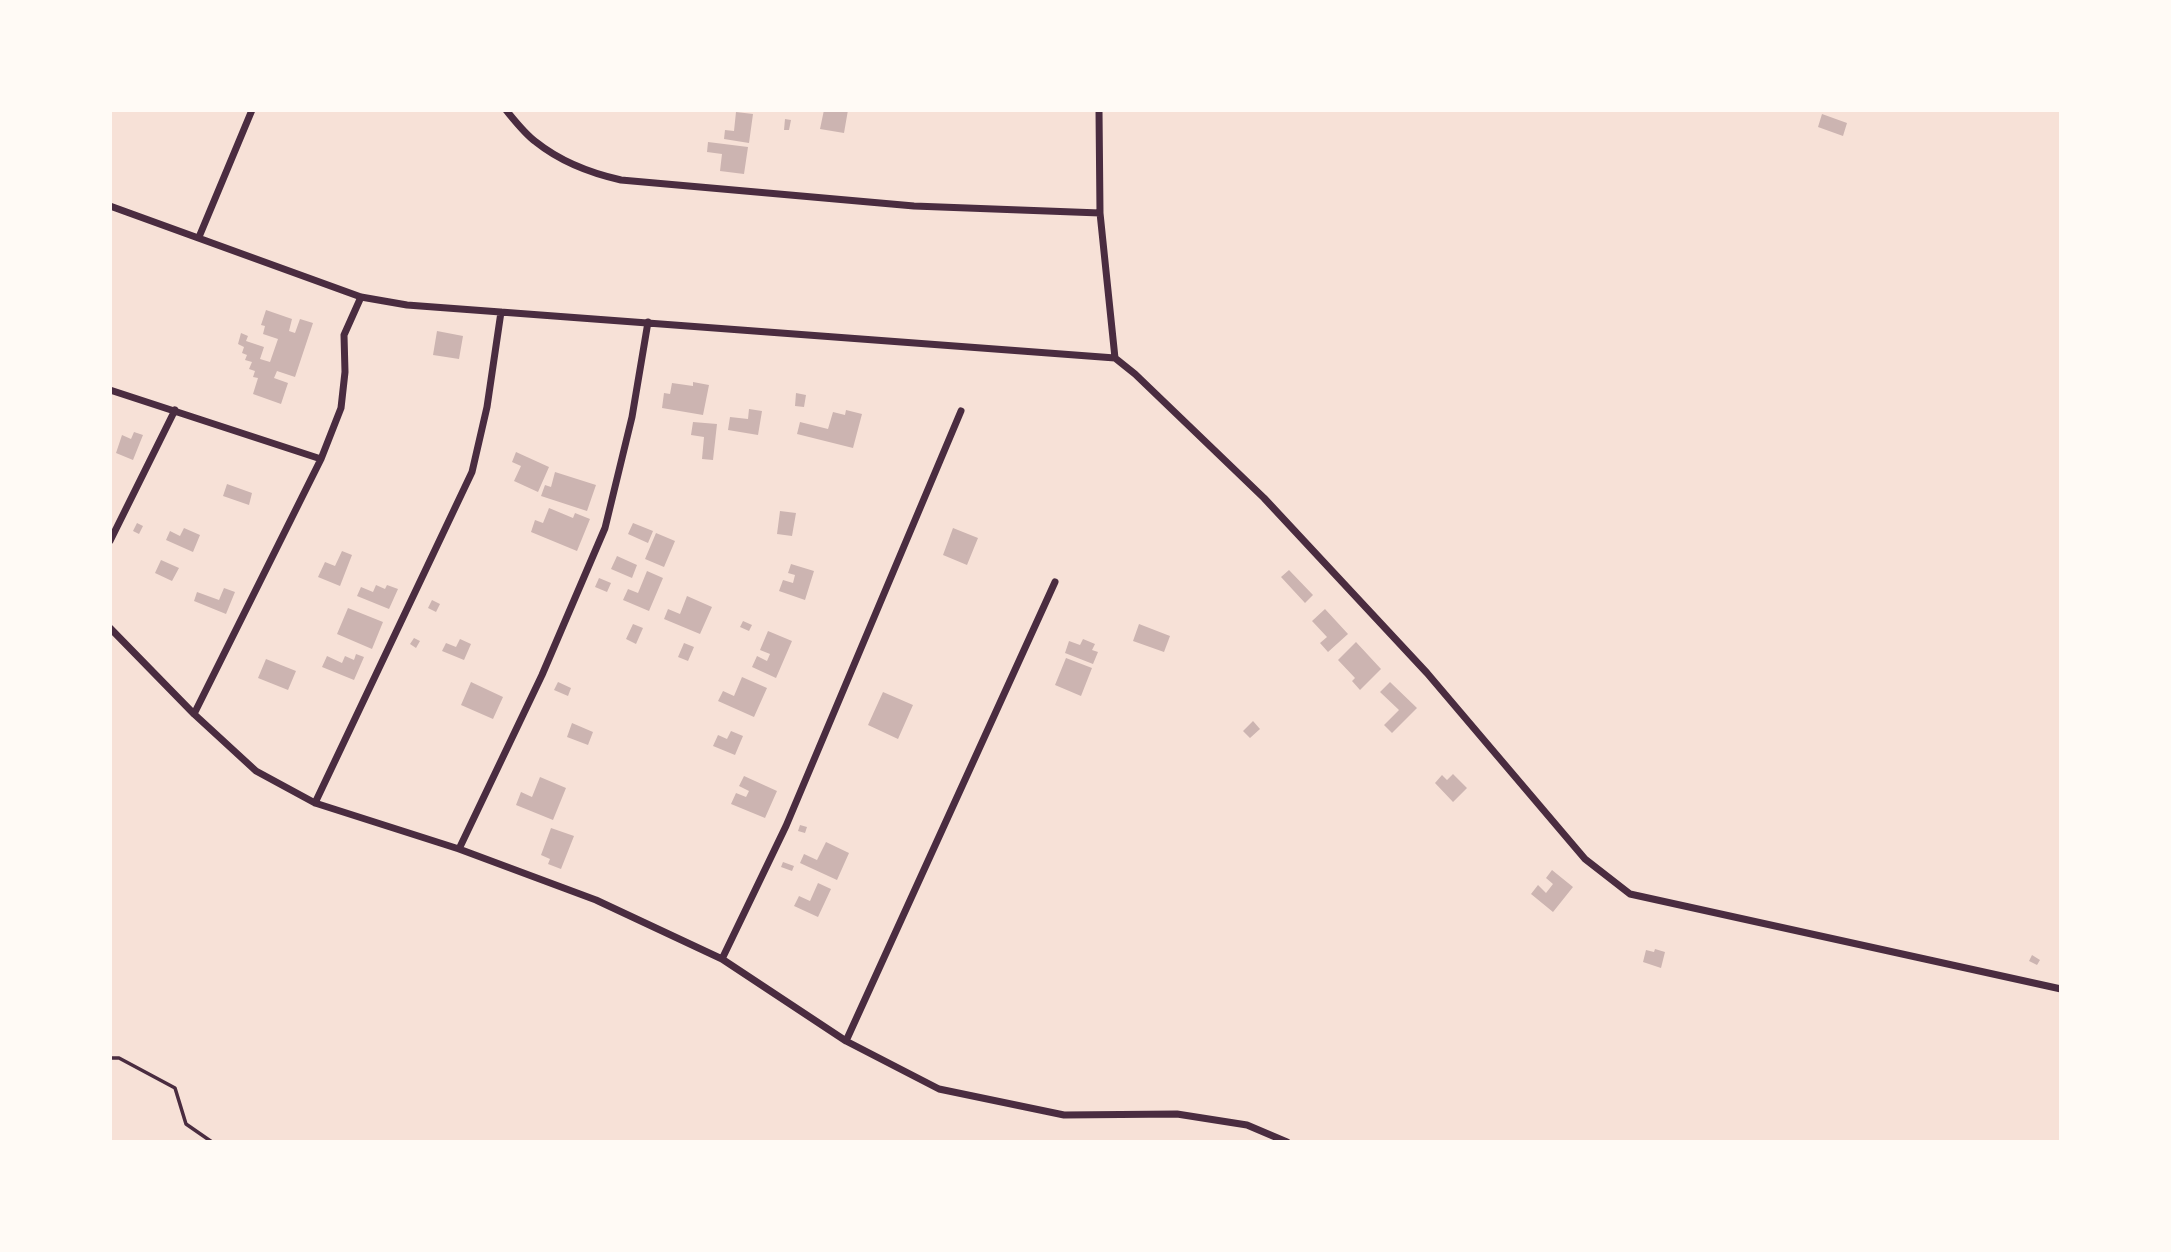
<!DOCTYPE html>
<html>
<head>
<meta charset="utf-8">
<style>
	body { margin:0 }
	#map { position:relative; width:2171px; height:1252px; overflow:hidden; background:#f7e1d7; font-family:"DejaVu Sans",sans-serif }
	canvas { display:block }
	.frame { position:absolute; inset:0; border:112px solid #fffaf5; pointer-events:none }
</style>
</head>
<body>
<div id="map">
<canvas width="2171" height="1252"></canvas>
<div class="frame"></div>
</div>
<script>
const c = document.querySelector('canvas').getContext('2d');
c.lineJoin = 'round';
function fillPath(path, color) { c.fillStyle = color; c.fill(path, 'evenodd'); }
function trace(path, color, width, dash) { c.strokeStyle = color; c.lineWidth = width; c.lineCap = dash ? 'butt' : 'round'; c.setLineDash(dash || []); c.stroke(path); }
fillPath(new Path2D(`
	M 824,110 L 848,110 L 844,133 L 820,129 Z
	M 736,112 L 753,114 L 749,143 L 724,139 L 725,130 L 734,131 Z
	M 1822,114 L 1847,123 L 1843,136 L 1818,127 Z
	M 785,119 L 791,120 L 789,130 L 784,130 Z
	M 708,142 L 748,147 L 744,174 L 720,171 L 722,154 L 707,152 Z
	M 266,310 L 292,319 L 289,331 L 295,333 L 300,319 L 313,323 L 295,377 L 277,371 L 274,378 L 288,383 L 281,404 L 253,394 L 258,378 L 253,377 L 255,371 L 249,369 L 252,362 L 245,360 L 247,355 L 242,353 L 244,347 L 238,344 L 241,333 L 248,336 L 246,341 L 264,347 L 260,359 L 270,362 L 278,339 L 263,334 L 265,326 L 261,325 Z
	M 437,331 L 463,336 L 459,359 L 433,355 Z
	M 693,382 L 709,385 L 703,415 L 662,408 L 664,393 L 670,394 L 672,383 L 693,386 Z
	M 796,393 L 806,395 L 804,407 L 795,406 Z
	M 749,409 L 762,411 L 758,435 L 728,430 L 730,417 L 748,419 Z
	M 846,410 L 862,414 L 853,448 L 797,434 L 800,422 L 828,429 L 833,412 L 845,415 Z
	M 693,422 L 717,424 L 713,460 L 702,459 L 704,437 L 691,435 Z
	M 134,432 L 143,435 L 133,460 L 116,453 L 122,435 L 131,439 Z
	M 516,452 L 549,467 L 538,492 L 514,481 L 521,466 L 512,462 Z
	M 555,472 L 596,485 L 587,511 L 541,496 L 545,485 L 551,487 Z
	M 227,484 L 252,493 L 249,505 L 223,496 Z
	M 549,508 L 573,518 L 575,513 L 590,519 L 577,551 L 531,532 L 535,520 L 543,523 Z
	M 780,511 L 796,513 L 792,536 L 777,534 Z
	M 137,523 L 143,526 L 139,534 L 133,531 Z
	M 633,523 L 653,531 L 648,543 L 628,534 Z
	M 184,528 L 200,535 L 193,552 L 166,540 L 170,531 L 180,536 Z
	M 953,528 L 978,538 L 967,565 L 943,555 Z
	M 656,533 L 675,541 L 664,567 L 645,559 Z
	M 342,551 L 352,555 L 340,586 L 318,577 L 325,562 L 335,566 Z
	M 617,556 L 637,565 L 632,578 L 611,569 Z
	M 161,560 L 179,568 L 172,581 L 155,573 Z
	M 791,564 L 814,571 L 805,600 L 779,591 L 783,580 L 793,583 L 795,575 L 788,573 Z
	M 1289,570 L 1313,595 L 1305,603 L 1281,577 Z
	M 647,571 L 663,578 L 649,611 L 623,600 L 628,589 L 638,593 Z
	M 599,578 L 611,583 L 607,592 L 595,587 Z
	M 376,585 L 385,589 L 387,585 L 398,589 L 389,609 L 357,596 L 361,587 L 373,592 Z
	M 224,588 L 235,592 L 226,614 L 194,601 L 197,592 L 219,600 Z
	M 687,596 L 712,607 L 700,634 L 664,619 L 668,609 L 680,614 Z
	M 432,600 L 440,604 L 436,612 L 428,608 Z
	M 348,608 L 383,622 L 372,649 L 337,634 Z
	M 1325,609 L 1348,634 L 1328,652 L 1320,643 L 1327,637 L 1312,621 Z
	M 743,621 L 752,625 L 749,631 L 740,627 Z
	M 633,624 L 643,628 L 636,644 L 626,639 Z
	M 1139,624 L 1170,636 L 1164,652 L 1133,641 Z
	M 768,631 L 792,641 L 776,678 L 752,667 L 757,656 L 767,661 L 770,654 L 760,650 Z
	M 414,638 L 420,641 L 416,648 L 410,644 Z
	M 460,639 L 471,644 L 464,660 L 442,651 L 446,643 L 456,647 Z
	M 1083,639 L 1095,644 L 1092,650 L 1098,652 L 1093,664 L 1065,653 L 1069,641 L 1080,645 Z
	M 1356,642 L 1381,669 L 1360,690 L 1352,681 L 1355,678 L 1338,660 Z
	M 684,643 L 694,647 L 688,661 L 678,657 Z
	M 356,654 L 364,657 L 354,680 L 322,667 L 327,656 L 342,663 L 345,656 L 354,660 Z
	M 1066,658 L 1092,668 L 1081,696 L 1055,685 Z
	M 266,659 L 296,671 L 288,690 L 258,678 Z
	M 742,677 L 767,688 L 754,717 L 718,701 L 723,691 L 734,696 Z
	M 471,682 L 503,697 L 493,719 L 461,705 Z
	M 558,682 L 571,688 L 568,696 L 554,690 Z
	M 1390,682 L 1417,708 L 1392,733 L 1384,725 L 1399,710 L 1380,692 Z
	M 883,692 L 913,705 L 898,739 L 868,725 Z
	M 1253,721 L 1260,729 L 1250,738 L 1243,731 Z
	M 572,723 L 593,732 L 588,745 L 567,737 Z
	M 731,731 L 743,736 L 735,755 L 713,746 L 718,735 L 727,739 Z
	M 1453,774 L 1467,788 L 1453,802 L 1435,783 L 1442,775 L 1447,780 Z
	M 744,776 L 777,791 L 765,818 L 731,804 L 736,793 L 746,797 L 749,791 L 739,786 Z
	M 540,777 L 566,788 L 553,820 L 516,805 L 521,792 L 532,797 Z
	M 800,825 L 807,827 L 805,833 L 798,831 Z
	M 551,828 L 574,836 L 561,869 L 548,864 L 550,859 L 541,855 Z
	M 826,842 L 849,853 L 837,880 L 800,863 L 804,854 L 817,860 Z
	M 783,862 L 794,866 L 792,871 L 781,867 Z
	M 1552,870 L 1573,887 L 1553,912 L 1531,894 L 1538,885 L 1546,893 L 1553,884 L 1546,878 Z
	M 818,883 L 831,889 L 818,917 L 794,906 L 799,896 L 810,901 Z
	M 1655,949 L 1665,952 L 1661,968 L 1643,962 L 1646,950 L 1654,952 Z
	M 2032,955 L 2040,960 L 2037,965 L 2029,961 Z`), '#ccb4b1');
trace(new Path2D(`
	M 110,1058 L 119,1058 L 175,1088 L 186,1124 L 212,1142`), '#4a2c40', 3.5);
trace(new Path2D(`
	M 506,110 C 515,121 525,134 536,142 C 561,162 590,173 621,180 L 914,206 L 1100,213
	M 1099,110 L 1100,213 L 1115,358
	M 110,206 L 361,297 L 407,305 L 1115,358 L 1135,374 L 1264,498 L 1427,673 L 1585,859 L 1630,894 L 2061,989
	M 199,237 L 252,110
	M 110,390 L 321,459
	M 110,541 L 175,410
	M 110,628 L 194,714 L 256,771 L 315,803 L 459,849 L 596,900 L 722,959 L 846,1041 L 939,1089 L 1064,1115 L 1177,1114 L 1247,1125 L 1287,1142
	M 194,714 L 321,459 L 341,408 L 345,372 L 344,335 L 361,297
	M 315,803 L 472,472 L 487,407 L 501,312
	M 459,849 L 542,675 L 605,528 L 632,417 L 648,322
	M 722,959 L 786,826 L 961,411
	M 846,1041 L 1055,582`), '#4a2c40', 7);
</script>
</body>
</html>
